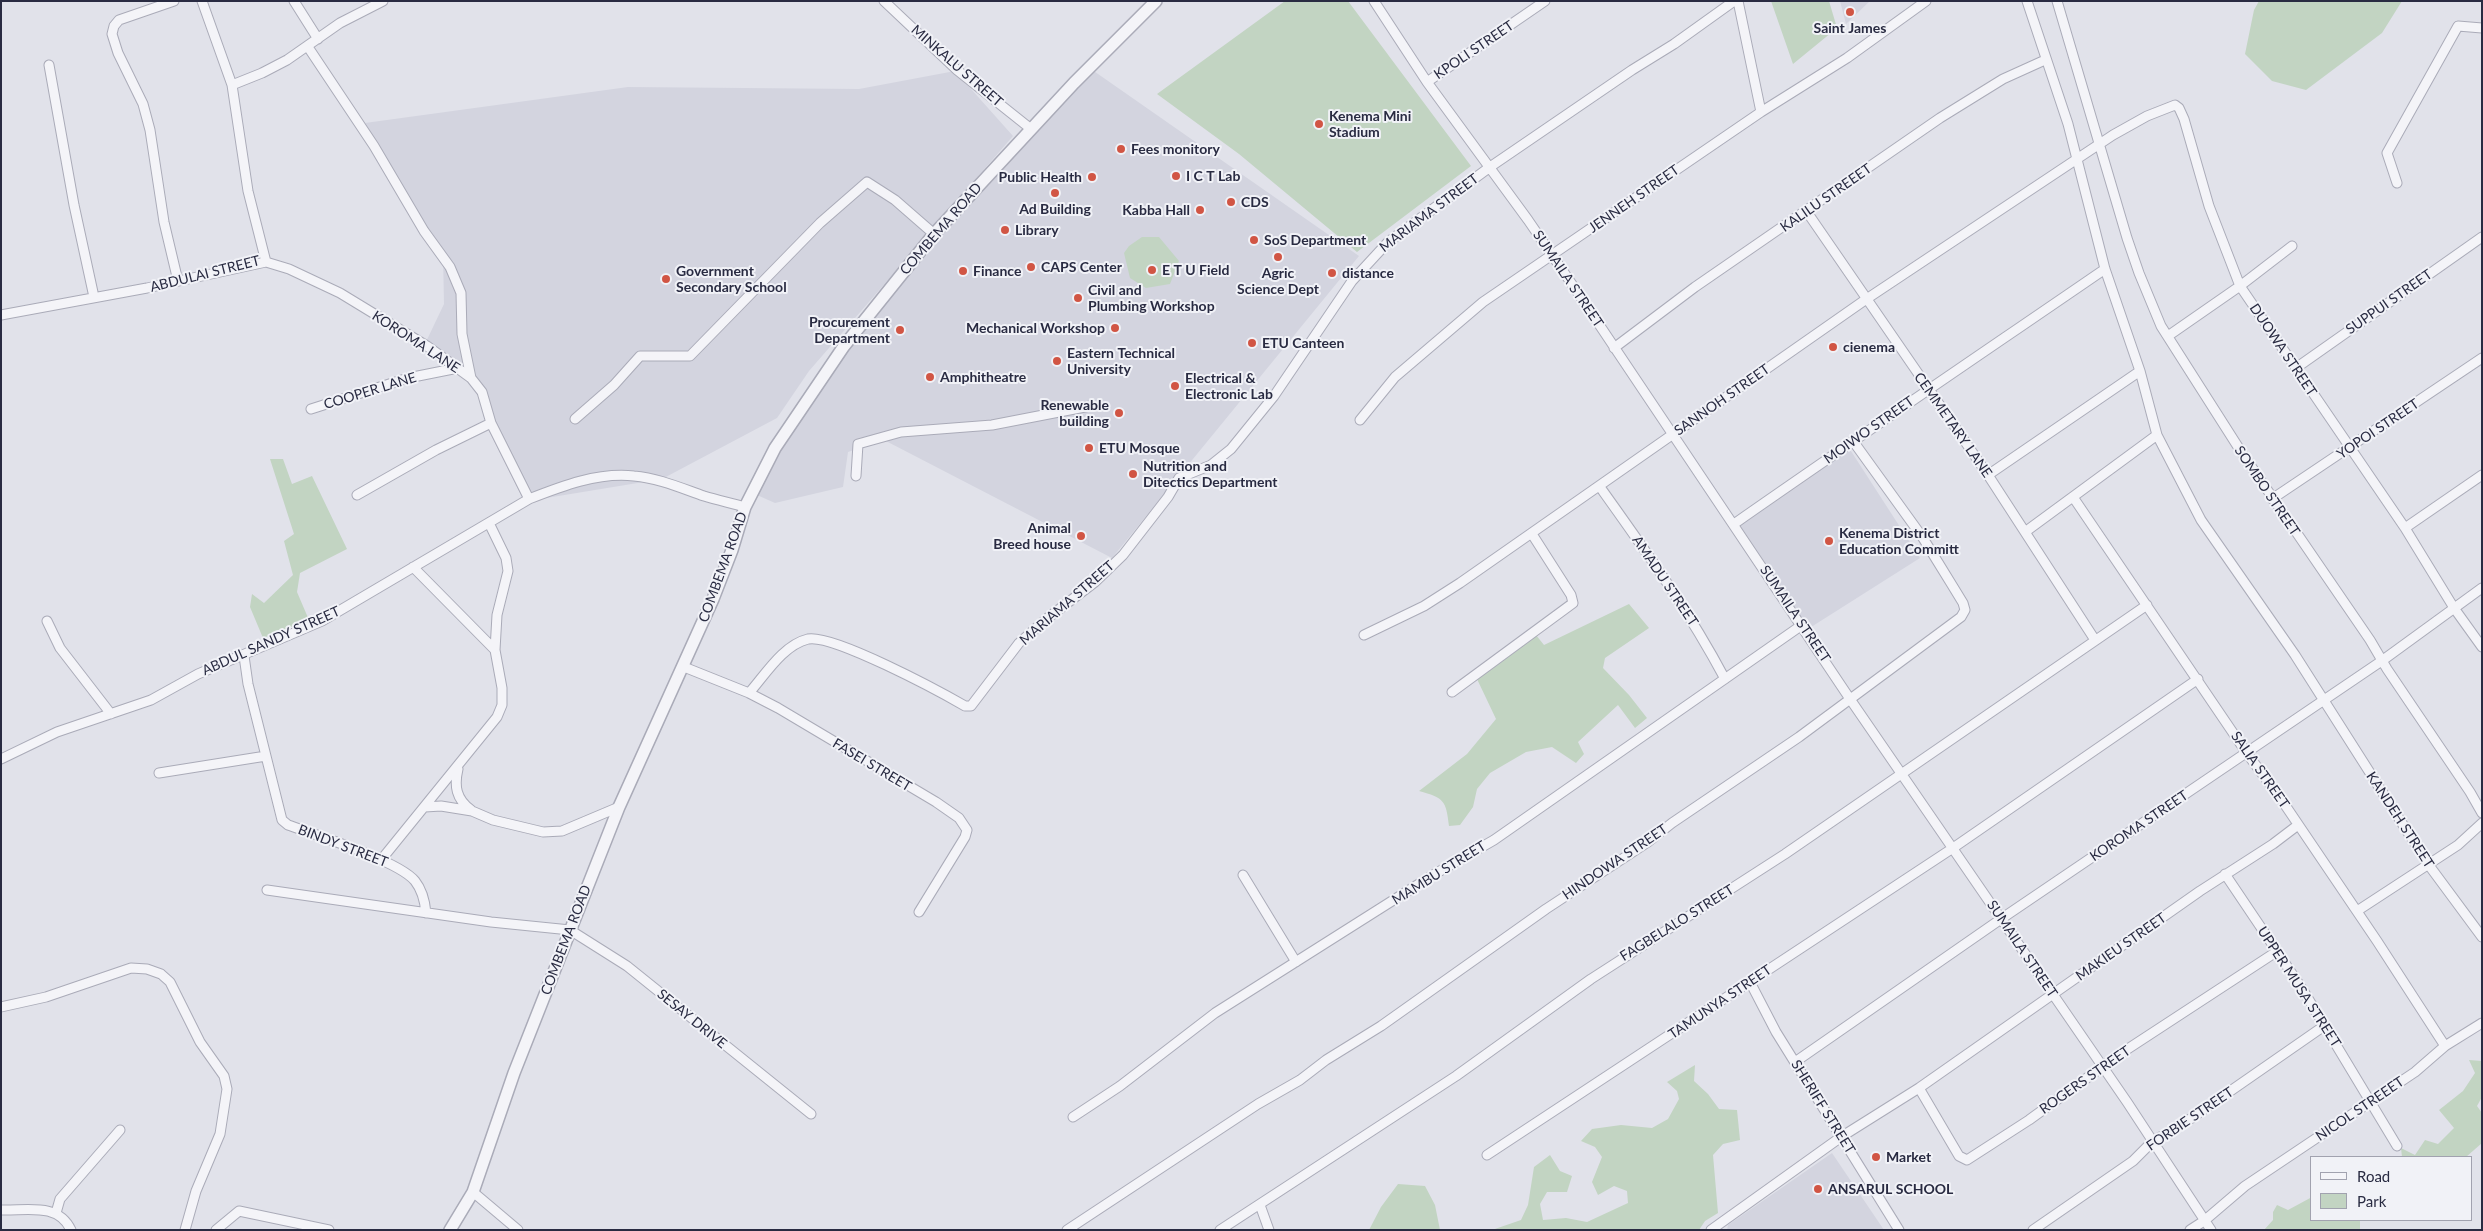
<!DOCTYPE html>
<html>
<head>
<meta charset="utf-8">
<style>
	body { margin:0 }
	#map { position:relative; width:2483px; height:1231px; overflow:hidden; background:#e1e2ea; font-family:Lato,sans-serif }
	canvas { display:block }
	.frame { position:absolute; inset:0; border:2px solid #292b42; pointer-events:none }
	.legend { position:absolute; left:2310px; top:1156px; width:162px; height:65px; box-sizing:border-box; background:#f1f2f7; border:1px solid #a1a2af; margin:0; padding:6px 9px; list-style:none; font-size:15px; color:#292b42 }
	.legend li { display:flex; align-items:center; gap:10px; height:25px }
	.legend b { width:25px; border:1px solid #a1a2af }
</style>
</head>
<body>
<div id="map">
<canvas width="2483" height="1231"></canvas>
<div class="frame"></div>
<ul class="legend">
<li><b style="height:6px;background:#f4f4f8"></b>Road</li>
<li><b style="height:14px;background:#c2d4c2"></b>Park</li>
</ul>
</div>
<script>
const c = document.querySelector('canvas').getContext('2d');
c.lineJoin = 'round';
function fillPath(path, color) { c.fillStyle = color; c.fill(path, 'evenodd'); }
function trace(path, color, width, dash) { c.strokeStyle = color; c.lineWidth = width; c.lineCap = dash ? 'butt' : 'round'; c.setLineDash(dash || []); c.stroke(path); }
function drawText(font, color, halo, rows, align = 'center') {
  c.font = font + ' Lato,sans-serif'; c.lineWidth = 4; c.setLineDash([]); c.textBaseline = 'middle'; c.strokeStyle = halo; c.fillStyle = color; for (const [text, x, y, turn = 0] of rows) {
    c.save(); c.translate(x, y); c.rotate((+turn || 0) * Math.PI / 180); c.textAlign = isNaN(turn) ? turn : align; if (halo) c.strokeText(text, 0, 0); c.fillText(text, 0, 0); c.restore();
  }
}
fillPath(new Path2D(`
	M 1840,1 L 1870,1 L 1846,24 Z
	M 1088,67 L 1359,256 L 1112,558 L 884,440 L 848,452 L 843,487 L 775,503 L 748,491 L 926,242 Z
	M 955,71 L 1013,136 L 809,371 L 777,418 L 662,479 L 534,500 L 483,416 L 484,391 L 424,346 L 444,304 L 443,254 L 365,123 L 628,87 L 859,89 Z
	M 1849,448 L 1920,558 L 1808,629 L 1738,525 Z
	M 1832,1153 L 1884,1230 L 1727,1230 L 1728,1225 Z`), '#d3d4df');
fillPath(new Path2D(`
	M 1285,1 L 1348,1 L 1471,166 L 1357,252 L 1239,154 L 1157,94 Z
	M 1771,1 L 1829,1 L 1837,28 L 1793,64 Z
	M 2259,1 L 2402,1 L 2382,33 L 2306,90 L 2272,81 L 2245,54 L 2254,10 Z
	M 1142,237 L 1159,237 L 1179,261 L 1170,284 L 1146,288 L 1130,278 L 1124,253 L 1129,246 Z
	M 270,459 L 283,459 L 292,484 L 312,476 L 347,549 L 300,573 L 297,592 L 309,620 L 263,638 L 250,607 L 252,594 L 264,603 L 293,575 L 284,541 L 294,534 Z
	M 1629,604 L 1649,628 L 1605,658 L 1603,668 L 1629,695 L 1647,718 L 1635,728 L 1618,705 L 1578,742 L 1584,754 L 1576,763 L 1552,747 L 1526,752 L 1490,773 L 1477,789 L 1473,807 L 1460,825 L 1449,826 C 1446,800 1444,798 1419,791 L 1467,754 L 1496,719 L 1477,679 L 1536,635 L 1544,645 Z
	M 2469,1060 L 2482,1061 L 2482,1097 L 2477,1106 L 2482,1113 L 2482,1143 L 2466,1157 L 2402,1157 L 2401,1148 L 2415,1155 L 2425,1140 L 2438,1144 L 2454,1128 L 2439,1110 L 2463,1091 L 2475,1073 Z
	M 1695,1065 L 1694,1081 L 1708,1094 L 1719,1109 L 1737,1110 L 1740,1140 L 1723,1144 L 1713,1155 L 1718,1213 L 1705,1221 L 1699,1230 L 1492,1230 L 1521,1220 L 1528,1205 L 1534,1167 L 1550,1155 L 1560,1171 L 1572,1176 L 1567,1192 L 1547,1192 L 1540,1204 L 1543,1220 L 1566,1218 L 1587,1222 L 1628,1203 L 1627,1191 L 1614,1186 L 1598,1195 L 1592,1182 L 1602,1157 L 1595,1147 L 1581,1141 L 1592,1129 L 1621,1125 L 1652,1128 L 1668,1119 L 1679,1099 L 1677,1091 L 1667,1082 Z
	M 1398,1184 L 1425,1186 L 1435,1205 L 1440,1230 L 1369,1230 L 1381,1207 Z
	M 2312,1197 L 2312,1220 L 2360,1220 L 2360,1230 L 2264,1230 L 2273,1220 L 2273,1212 L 2277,1205 L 2288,1210 Z`), '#c2d4c2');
const minor = new Path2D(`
	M 174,1 L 119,20 L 114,26 L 112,34 L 118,53 L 143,104 L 150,130 L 164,222 L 178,281
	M 202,1 L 232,85 L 248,191 L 266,262
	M 294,1 L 318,39
	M 884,1 L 957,70 L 1031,129
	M 1374,1 L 1427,82 L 1528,220 L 1578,293 L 1850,699 L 2127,1102 L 2211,1230
	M 1738,1 L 1761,112
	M 2027,1 L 2068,124 L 2105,269 L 2140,371 L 2157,435 L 2201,520 L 2295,655 L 2428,864 L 2482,937
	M 2057,1 L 2127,238 L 2139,273 L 2161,326 L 2240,450 L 2370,640 L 2387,669 L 2470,792 L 2482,813
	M 308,47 L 374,146 L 424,231 L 450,267 L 461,293 L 462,334 L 471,378
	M 49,65 L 74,205 L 94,297
	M 1427,82 L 1545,1
	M 232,85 L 262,73 L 287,60 L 340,23 L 383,1
	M 2397,183 L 2387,153 L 2458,26 L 2482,28
	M 1807,212 L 1988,475 L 2095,640
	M 1,315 L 147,288 L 266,262 L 289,269 L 340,293 L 427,346 L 471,378 L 482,392 L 491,423 L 529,499
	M 2168,336 L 2240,286 L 2292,246
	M 1614,348 L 1695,287 L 1940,118 L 2003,79 L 2045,60
	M 2296,368 L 2482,237
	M 311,409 L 408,378 L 458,368
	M 575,419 L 614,385 L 640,356 L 690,356 L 820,223 L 867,182 L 895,200 L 934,234
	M 1360,420 L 1395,377 L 1483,302 L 1761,112 L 1847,58 L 1926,1
	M 1988,475 L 2140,371
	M 856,476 L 858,444 L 901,432 L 992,425 L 1090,406
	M 1600,487 C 1645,550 1689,611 1725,679
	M 357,495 L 436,450 L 491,423
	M 2073,497 L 2246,752 L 2283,802 L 2377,941 L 2445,1046
	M 2272,499 L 2482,358
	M 1734,524 C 1857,438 1981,354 2105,269
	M 2405,528 L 2482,475
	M 2025,532 L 2157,435
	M 413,567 L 495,650
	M 47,621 L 60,648 L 111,714
	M 1364,635 L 1424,606 L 1460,583 L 1865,300 L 2113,135 L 2147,116 L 2175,105 L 2179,108 L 2184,119 L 2209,206 L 2240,286 L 2405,528 L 2454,608 L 2482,647
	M 244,656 L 248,684 L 282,820 L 288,825 C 316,835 399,861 415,881 C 423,891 425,902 426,913
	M 684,667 L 749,693 L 778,708 L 936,802 L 959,818 L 967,830 L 965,837 L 919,912
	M 1452,692 L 1573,603 L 1571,595 L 1532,534
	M 749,693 C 765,675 783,645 808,639 C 833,634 939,691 965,706 L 971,706 L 1019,643 L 1045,620 L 1095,582 L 1123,555 L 1168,497 L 1179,478 L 1211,465 L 1231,449 L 1274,396 L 1352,281 L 1388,242 L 1490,167 L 1632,70 L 1674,44 L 1734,1
	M 1,759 L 57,732 L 151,700 L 198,674 L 322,621 L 529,499 C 562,486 598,472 634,476 C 658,478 681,488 704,496 C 717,500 731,503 745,507
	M 458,769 C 454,786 456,799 471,810
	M 159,773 L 266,756
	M 425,807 L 441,806 L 472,811 L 493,820 L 543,832 L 562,831 L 619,807
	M 381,860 L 497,717 L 502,705 L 502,688 L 495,650 L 497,615 L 508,571 L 506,558 L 489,523
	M 2225,874 L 2303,990 L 2397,1146
	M 1243,875 L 1296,962
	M 267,890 L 491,922 L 570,930 L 627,966 L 811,1114
	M 2357,911 L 2458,845 L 2482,823
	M 1750,982 L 1776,1032 L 1899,1230
	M 1,1007 L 46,997 L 131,968 L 147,969 L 161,974 L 170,982 L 200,1042 L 224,1076 L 227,1089 L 220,1134 L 196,1191 L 185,1230
	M 1795,1062 L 2001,919 L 2383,660 L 2482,588
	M 1919,1088 L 1959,1156 L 1967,1160 L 2029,1120 L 2120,1054 L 2276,952
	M 1073,1117 L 1120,1086 L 1215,1013 L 1433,875 L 1494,840 L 1802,625
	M 1487,1155 L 1953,848 L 2198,679
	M 473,1192 L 518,1230
	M 1260,1205 L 1269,1230
	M 1,1210 C 26,1211 58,1202 71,1230
	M 56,1213 L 60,1199 L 120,1130
	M 216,1230 L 239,1211 L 329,1230
	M 1067,1230 L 1258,1104 L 1300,1080 L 1326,1060 L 1381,1026 L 1546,909 L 1648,842 L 1672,823 L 1799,737 L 1961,617 L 1965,610 L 1963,603 L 1952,585 L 1923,538 L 1853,441
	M 1220,1230 L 1456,1076 L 1591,979 L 1785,854 L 2147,605
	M 1711,1230 L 1841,1137 L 1919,1088 L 2200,891 L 2273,844 L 2298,825
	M 2033,1230 L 2133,1161 L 2153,1141 L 2180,1126 L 2324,1026
	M 2190,1230 L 2204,1221 L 2245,1186 L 2415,1072 L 2445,1046 L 2482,1023`);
const tertiary = new Path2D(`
	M 450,1230 L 473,1192 L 514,1073 L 619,807 L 713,599 L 732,550 L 745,507 L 775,448 L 844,346 L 934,234 L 1074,83 L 1156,1`);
trace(minor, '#aaabb8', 11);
trace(tertiary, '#aaabb8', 14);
trace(minor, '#f4f4f8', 9);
trace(tertiary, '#f4f4f8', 11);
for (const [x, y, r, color] of [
	[1850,12,5,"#d15544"],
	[1319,124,5,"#d15544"],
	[1121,149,5,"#d15544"],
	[1176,176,5,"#d15544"],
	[1092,177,5,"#d15544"],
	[1055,193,5,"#d15544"],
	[1231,202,5,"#d15544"],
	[1200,210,5,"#d15544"],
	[1005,230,5,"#d15544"],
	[1254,240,5,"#d15544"],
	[1278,257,5,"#d15544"],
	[1031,267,5,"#d15544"],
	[1152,270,5,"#d15544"],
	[963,271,5,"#d15544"],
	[1332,273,5,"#d15544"],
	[666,279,5,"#d15544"],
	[1078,298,5,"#d15544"],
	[1115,328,5,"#d15544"],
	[900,330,5,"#d15544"],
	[1252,343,5,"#d15544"],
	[1833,347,5,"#d15544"],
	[1057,361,5,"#d15544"],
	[930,377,5,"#d15544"],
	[1175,386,5,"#d15544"],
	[1119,413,5,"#d15544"],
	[1089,448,5,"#d15544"],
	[1133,474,5,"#d15544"],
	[1081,536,5,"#d15544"],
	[1829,541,5,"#d15544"],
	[1876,1157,5,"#d15544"],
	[1818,1189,5,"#d15544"]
]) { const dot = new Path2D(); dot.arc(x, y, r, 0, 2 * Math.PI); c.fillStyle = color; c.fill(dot); trace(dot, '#f1f2f7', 2); }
drawText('bold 14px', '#292b42', '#f1f2f7', [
	["Saint James",1850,28,"center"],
	["Kenema Mini",1329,116],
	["Stadium",1329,132],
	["Fees monitory",1131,149],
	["I C T Lab",1186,176],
	["Public Health",1082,177,"right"],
	["CDS",1241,202],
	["Ad Building",1055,209,"center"],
	["Kabba Hall",1190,210,"right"],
	["Library",1015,230],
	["SoS Department",1264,240],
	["CAPS Center",1041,267],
	["E T U Field",1162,270],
	["Government",676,271],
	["Secondary School",676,287],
	["Finance",973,271],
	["Agric",1278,273,"center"],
	["Science Dept",1278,289,"center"],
	["distance",1342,273],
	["Civil and",1088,290],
	["Plumbing Workshop",1088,306],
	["Procurement",890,322,"right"],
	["Department",890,338,"right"],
	["Mechanical Workshop",1105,328,"right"],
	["ETU Canteen",1262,343],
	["cienema",1843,347],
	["Eastern Technical",1067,353],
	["University",1067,369],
	["Amphitheatre",940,377],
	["Electrical &",1185,378],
	["Electronic Lab",1185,394],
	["Renewable",1109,405,"right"],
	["building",1109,421,"right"],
	["ETU Mosque",1099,448],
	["Nutrition and",1143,466],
	["Ditectics Department",1143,482],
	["Animal",1071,528,"right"],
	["Breed house",1071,544,"right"],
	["Kenema District",1839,533],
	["Education Committ",1839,549],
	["Market",1886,1157],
	["ANSARUL SCHOOL",1828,1189]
], 'left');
drawText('14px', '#292b42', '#f1f2f7', [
	["KPOLI STREET",1474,50,-34],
	["MINKALU STREET",957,66,41],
	["KALILU STREEET",1826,198,-35],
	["JENNEH STREET",1634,199,-35],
	["MARIAMA STREET",1429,213,-37],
	["COMBEMA ROAD",941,229,-49],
	["ABDULAI STREET",205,274,-14],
	["SUMAILA STREET",1568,279,56],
	["SUPPUI STREET",2389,302,-35],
	["KOROMA LANE",416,342,33],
	["DUOWA STREET",2283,350,56],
	["COOPER LANE",370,391,-17],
	["SANNOH STREET",1722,400,-35],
	["CEMMETARY LANE",1953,425,55],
	["YOPOI STREET",2378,429,-34],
	["MOIWO STREET",1869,430,-35],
	["SOMBO STREET",2267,491,56],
	["COMBEMA ROAD",723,567,-70],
	["AMADU STREET",1665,581,56],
	["MARIAMA STREET",1067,603,-41],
	["SUMAILA STREET",1795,614,56],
	["ABDUL SANDY STREET",271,641,-24],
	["FASEI STREET",872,765,31],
	["SALIA STREET",2260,770,55],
	["KANDEH STREET",2400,820,57],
	["KOROMA STREET",2139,826,-34],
	["BINDY STREET",343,846,21],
	["HINDOWA STREET",1615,862,-34],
	["MAMBU STREET",1439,873,-32],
	["FAGBELALO STREET",1677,923,-32],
	["COMBEMA ROAD",566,940,-69],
	["MAKIEU STREET",2121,947,-35],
	["SUMAILA STREET",2022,949,56],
	["UPPER MUSA STREET",2299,987,57],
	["TAMUNYA STREET",1720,1002,-34],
	["SESAY DRIVE",692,1019,39],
	["ROGERS STREET",2085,1080,-35],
	["SHERIFF STREET",1823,1107,58],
	["NICOL STREEET",2360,1109,-34],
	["FORBIE STREET",2190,1119,-34]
]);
</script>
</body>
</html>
